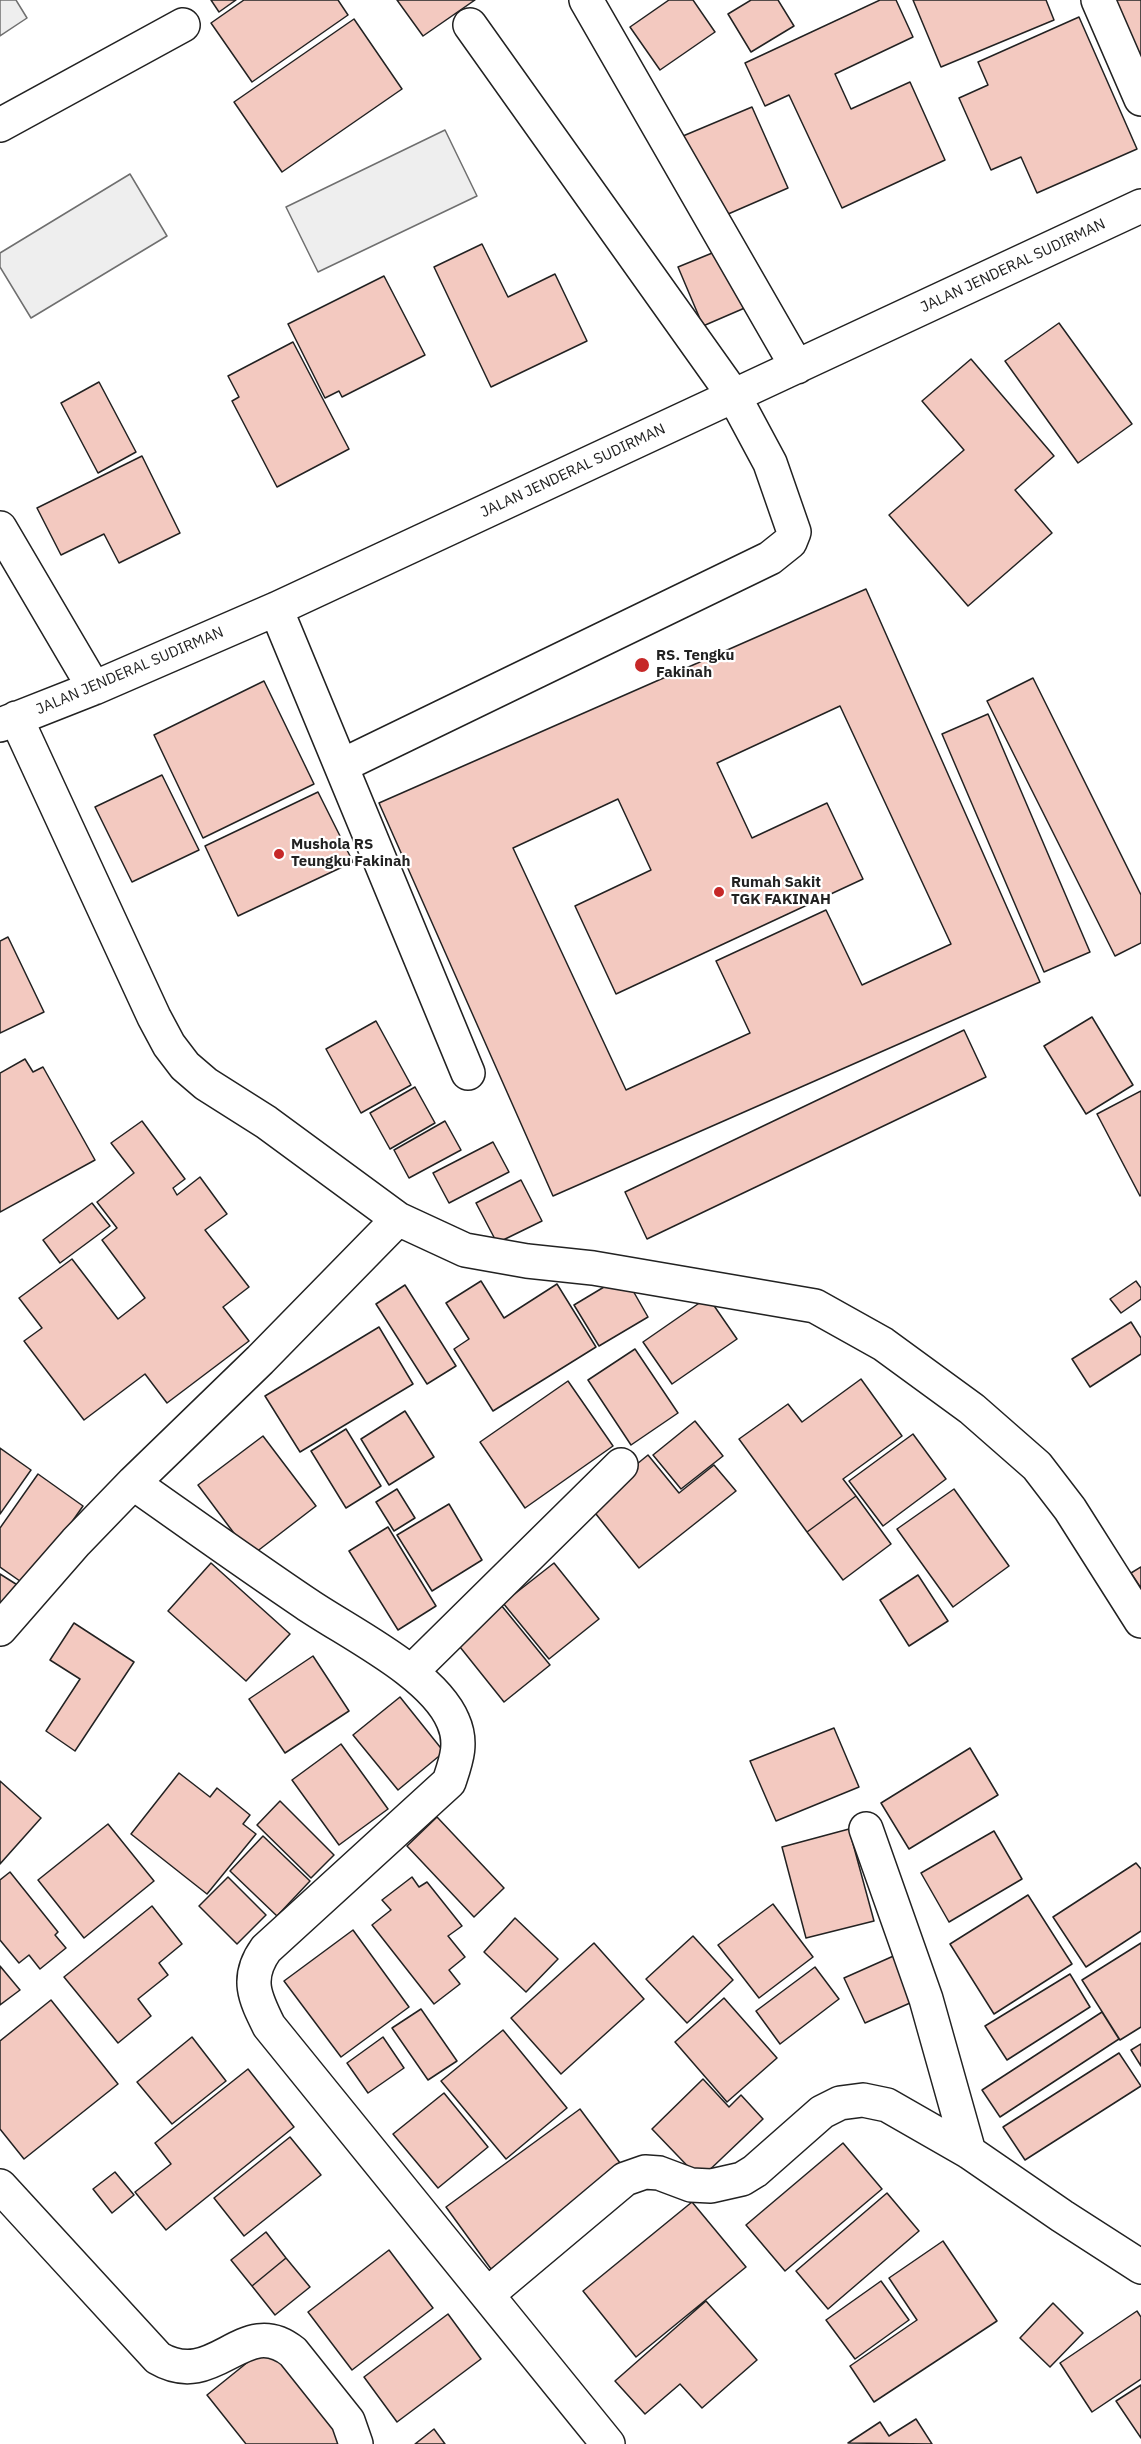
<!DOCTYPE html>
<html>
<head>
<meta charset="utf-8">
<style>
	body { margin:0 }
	canvas { display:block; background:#fff }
</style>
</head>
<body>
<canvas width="1141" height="2444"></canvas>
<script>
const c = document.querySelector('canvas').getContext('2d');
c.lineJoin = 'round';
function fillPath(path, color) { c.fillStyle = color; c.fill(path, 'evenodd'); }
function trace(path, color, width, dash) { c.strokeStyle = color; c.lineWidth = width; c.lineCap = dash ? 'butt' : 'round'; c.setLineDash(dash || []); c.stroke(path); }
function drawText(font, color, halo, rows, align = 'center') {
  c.font = font + ' "IBM Plex Sans",sans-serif'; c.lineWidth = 4.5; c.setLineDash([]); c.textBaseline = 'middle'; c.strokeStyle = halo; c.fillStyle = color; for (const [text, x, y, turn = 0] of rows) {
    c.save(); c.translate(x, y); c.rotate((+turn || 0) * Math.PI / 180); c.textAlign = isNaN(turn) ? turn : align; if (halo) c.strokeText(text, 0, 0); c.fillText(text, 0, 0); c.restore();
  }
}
const green = new Path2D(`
	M 0,0 L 16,0 L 27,18 L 0,36 Z
	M 445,130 L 477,196 L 318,272 L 286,207 Z
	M 130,174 L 167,236 L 31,318 L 0,267 L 0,253 Z`);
fillPath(green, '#eee');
trace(green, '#6f6f6f', 1.5);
const building = new Path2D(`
	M 211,0 L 236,0 L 219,12 Z
	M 244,0 L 338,0 L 348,15 L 252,82 L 211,23 Z
	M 397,0 L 475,0 L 423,36 Z
	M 669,0 L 693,0 L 715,32 L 660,70 L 630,27 Z
	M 751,0 L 778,0 L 794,26 L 751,52 L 728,14 Z
	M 880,0 L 896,0 L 913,37 L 835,74 L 851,109 L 910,82 L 945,160 L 842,208 L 789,95 L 765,106 L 745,63 Z
	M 913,0 L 1046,0 L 1054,20 L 941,67 Z
	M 1109,0 L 1141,0 L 1141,74 Z
	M 1079,17 L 1137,149 L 1037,193 L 1021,157 L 991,170 L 959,98 L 988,85 L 978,62 Z
	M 354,19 L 402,89 L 282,172 L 234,102 Z
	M 752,107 L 788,188 L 719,218 L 683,136 Z
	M 482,244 L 508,297 L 555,274 L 587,341 L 491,387 L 434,267 Z
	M 722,249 L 747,307 L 703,326 L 678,267 Z
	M 384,276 L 425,355 L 342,397 L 339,391 L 325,398 L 288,324 Z
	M 1059,323 L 1132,424 L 1078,463 L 1005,361 Z
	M 293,342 L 349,449 L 277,487 L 232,401 L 239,397 L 228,376 Z
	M 971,359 L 1054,456 L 1015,490 L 1052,533 L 968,606 L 889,515 L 964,450 L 922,401 Z
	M 99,382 L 136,452 L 98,473 L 61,403 Z
	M 142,456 L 180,533 L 119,563 L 104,534 L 61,555 L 37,508 Z
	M 866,589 L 1040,982 L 553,1196 L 379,803 ZM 840,706 L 951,944 L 862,985 L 826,910 L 716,961 L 750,1033 L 626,1090 L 513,848 L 618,799 L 651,870 L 575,906 L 616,994 L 863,879 L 827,803 L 752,838 L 717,763 Z
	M 1033,678 L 1141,895 L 1141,943 L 1115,956 L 987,701 Z
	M 264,681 L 314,784 L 203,838 L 154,735 Z
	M 988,714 L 1090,952 L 1044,972 L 942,734 Z
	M 162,775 L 199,850 L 132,882 L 95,807 Z
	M 318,792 L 353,862 L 238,916 L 205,846 Z
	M 8,937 L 44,1012 L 0,1033 L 0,941 Z
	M 1092,1017 L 1133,1085 L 1086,1114 L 1044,1046 Z
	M 376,1021 L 411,1085 L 361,1113 L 326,1049 Z
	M 964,1030 L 986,1077 L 647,1239 L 625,1192 Z
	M 25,1059 L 33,1072 L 43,1067 L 95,1160 L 0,1212 L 0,1073 Z
	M 415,1087 L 435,1123 L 390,1149 L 370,1113 Z
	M 1141,1091 L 1141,1195 L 1140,1196 L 1097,1114 Z
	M 142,1121 L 185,1179 L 173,1188 L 177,1195 L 200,1177 L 227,1214 L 205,1230 L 249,1287 L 223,1307 L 249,1341 L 167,1403 L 145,1374 L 84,1420 L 24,1341 L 42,1328 L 19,1298 L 72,1259 L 118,1319 L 145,1298 L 102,1240 L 117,1228 L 97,1202 L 134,1173 L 111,1143 Z
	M 445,1121 L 461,1150 L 409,1178 L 394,1150 Z
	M 493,1142 L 509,1172 L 449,1203 L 433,1173 Z
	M 521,1180 L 542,1221 L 497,1243 L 476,1203 Z
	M 92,1203 L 110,1226 L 60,1263 L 43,1240 Z
	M 624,1275 L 648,1317 L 599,1346 L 574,1305 Z
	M 481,1281 L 504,1318 L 557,1284 L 596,1347 L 493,1411 L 454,1349 L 469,1339 L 446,1303 Z
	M 1136,1281 L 1141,1288 L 1141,1299 L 1121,1313 L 1110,1299 Z
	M 405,1285 L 456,1366 L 427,1384 L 376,1304 Z
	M 708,1297 L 737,1339 L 672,1384 L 643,1342 Z
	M 1131,1322 L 1141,1338 L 1141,1354 L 1090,1387 L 1072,1359 Z
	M 379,1327 L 413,1384 L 300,1452 L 265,1396 Z
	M 635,1349 L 678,1413 L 631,1445 L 588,1380 Z
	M 861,1379 L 902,1436 L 843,1479 L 856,1496 L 807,1532 L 739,1439 L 788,1404 L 802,1422 Z
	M 568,1381 L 613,1446 L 525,1508 L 480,1442 Z
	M 405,1411 L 434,1457 L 389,1485 L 361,1439 Z
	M 695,1421 L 723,1456 L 681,1489 L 653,1455 Z
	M 346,1429 L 381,1486 L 346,1508 L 311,1451 Z
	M 913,1434 L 946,1479 L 883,1526 L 849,1481 Z
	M 263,1436 L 316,1506 L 251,1556 L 198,1485 Z
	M 0,1448 L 31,1470 L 0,1514 Z
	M 648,1455 L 679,1493 L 714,1465 L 736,1491 L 639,1568 L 588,1504 Z
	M 38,1474 L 83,1506 L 27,1586 L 0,1567 L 0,1528 Z
	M 397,1489 L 415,1518 L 394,1531 L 376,1502 Z
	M 954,1489 L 1009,1566 L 953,1607 L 897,1529 Z
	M 856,1496 L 891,1544 L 843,1580 L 807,1532 Z
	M 449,1504 L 482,1560 L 432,1591 L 397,1535 Z
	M 388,1527 L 436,1606 L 398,1630 L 349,1551 Z
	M 211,1563 L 290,1634 L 246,1681 L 168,1611 Z
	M 554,1563 L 599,1619 L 549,1659 L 503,1603 Z
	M 1141,1567 L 1141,1588 L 1131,1573 Z
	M 0,1574 L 19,1586 L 0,1616 Z
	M 918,1575 L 948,1621 L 909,1646 L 880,1600 Z
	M 501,1605 L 550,1665 L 504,1702 L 456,1642 Z
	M 74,1623 L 134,1662 L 75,1751 L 46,1731 L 80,1679 L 50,1660 Z
	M 313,1656 L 349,1711 L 285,1753 L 249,1699 Z
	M 400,1697 L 444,1752 L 398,1790 L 353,1735 Z
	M 834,1728 L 859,1787 L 776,1821 L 750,1761 Z
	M 341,1744 L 388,1809 L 339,1845 L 292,1780 Z
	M 970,1748 L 998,1795 L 909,1849 L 881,1803 Z
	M 179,1773 L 210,1797 L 217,1788 L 250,1815 L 243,1824 L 256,1834 L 207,1894 L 131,1834 Z
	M 0,1781 L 41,1818 L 0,1864 Z
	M 280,1801 L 334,1855 L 311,1878 L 257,1825 Z
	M 437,1817 L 504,1888 L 474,1917 L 407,1846 Z
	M 108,1824 L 154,1881 L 84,1938 L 38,1880 Z
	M 849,1829 L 874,1921 L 806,1938 L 782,1847 Z
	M 994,1831 L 1022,1879 L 949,1922 L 921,1873 Z
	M 263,1836 L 310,1881 L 277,1916 L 230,1871 Z
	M 1136,1863 L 1141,1869 L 1141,1931 L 1086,1967 L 1053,1917 Z
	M 10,1872 L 58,1932 L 55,1935 L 66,1948 L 40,1969 L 29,1955 L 19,1963 L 0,1940 L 0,1880 Z
	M 228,1877 L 266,1915 L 237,1944 L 199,1906 Z
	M 412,1877 L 419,1887 L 427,1882 L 462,1926 L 448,1936 L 465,1957 L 449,1970 L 460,1984 L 434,2004 L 372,1925 L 391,1910 L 382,1900 Z
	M 1028,1895 L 1072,1964 L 994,2014 L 950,1944 Z
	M 773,1904 L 813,1957 L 759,1998 L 718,1945 Z
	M 152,1906 L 182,1944 L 159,1963 L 168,1975 L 138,1999 L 151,2016 L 118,2043 L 64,1977 Z
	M 515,1918 L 558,1959 L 526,1992 L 484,1952 Z
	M 353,1930 L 409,2007 L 341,2057 L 284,1981 Z
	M 693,1936 L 733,1980 L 687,2023 L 646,1979 Z
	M 594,1943 L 644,1999 L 561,2074 L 511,2018 Z
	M 1141,1943 L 1141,2027 L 1120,2040 L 1082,1980 Z
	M 898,1954 L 919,1999 L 865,2023 L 844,1978 Z
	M 0,1966 L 20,1990 L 0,2005 Z
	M 815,1967 L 839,1999 L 780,2044 L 756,2011 Z
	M 1070,1974 L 1090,2007 L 1007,2060 L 985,2026 Z
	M 724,1998 L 777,2058 L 727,2102 L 675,2042 Z
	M 51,2000 L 118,2084 L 24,2159 L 0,2129 L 0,2041 Z
	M 421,2009 L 457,2061 L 428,2080 L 392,2028 Z
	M 1102,2012 L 1119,2039 L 1000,2117 L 982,2090 Z
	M 503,2030 L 567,2108 L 506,2159 L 441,2081 Z
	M 192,2037 L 226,2081 L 172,2124 L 137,2082 Z
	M 383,2037 L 404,2068 L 368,2093 L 347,2063 Z
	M 1141,2044 L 1141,2066 L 1131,2050 Z
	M 1119,2053 L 1141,2086 L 1025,2160 L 1003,2127 Z
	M 248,2069 L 294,2127 L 166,2230 L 135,2192 L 171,2164 L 155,2143 Z
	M 703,2079 L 729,2107 L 741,2095 L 763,2119 L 700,2179 L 652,2129 Z
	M 444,2093 L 488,2147 L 438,2188 L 393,2134 Z
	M 580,2109 L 626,2171 L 491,2269 L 446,2207 Z
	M 290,2137 L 321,2175 L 244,2236 L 214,2198 Z
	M 843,2143 L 882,2189 L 785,2271 L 746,2225 Z
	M 115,2172 L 134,2195 L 112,2213 L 93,2189 Z
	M 887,2193 L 919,2231 L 828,2309 L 796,2271 Z
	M 692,2202 L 746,2267 L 636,2357 L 583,2291 Z
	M 266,2232 L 286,2258 L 252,2286 L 231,2260 Z
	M 943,2241 L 997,2321 L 874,2402 L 850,2366 L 917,2320 L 889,2278 Z
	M 389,2250 L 433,2308 L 352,2370 L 308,2312 Z
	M 286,2258 L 310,2287 L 275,2315 L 252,2286 Z
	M 881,2281 L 909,2320 L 855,2359 L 826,2320 Z
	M 706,2301 L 757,2360 L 702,2408 L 680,2384 L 645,2414 L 615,2381 Z
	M 1053,2303 L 1083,2333 L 1050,2367 L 1020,2338 Z
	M 1137,2311 L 1141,2317 L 1141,2379 L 1092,2412 L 1060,2363 Z
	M 448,2314 L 481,2359 L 397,2422 L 364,2377 Z
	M 269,2345 L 348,2444 L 246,2444 L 207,2395 Z
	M 1141,2385 L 1141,2438 L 1116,2401 Z
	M 916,2419 L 932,2444 L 848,2443 L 880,2422 L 889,2436 Z
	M 434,2429 L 445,2444 L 415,2444 Z`);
fillPath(building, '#f3c9c0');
trace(building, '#222', 1.5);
const minor = new Path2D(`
	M 586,0 L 797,367
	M 1098,0 L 1141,99
	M 0,125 L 183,25
	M 0,528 L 94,688
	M 276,609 L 341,766 L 770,558 L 790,542 L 794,532 L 770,463 L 734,396 L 470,25
	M 16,718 L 154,1017 L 169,1045 L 185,1066 L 206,1084 L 266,1122 L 398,1219 L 465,1250 L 527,1261 L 593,1268 L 815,1306 L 883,1344 L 972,1409 L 1037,1466 L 1070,1509 L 1141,1621
	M 0,725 L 94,688 L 276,609 L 1141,206
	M 341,766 L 468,1073
	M 133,1483 C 190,1523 247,1564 305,1603 C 347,1632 433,1673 453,1721 C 463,1743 456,1761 449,1782 L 266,1949 C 245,1978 255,1998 269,2026 L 608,2444
	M 0,1629 L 76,1542 L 133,1483 L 260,1360 L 398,1219
	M 412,1671 L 621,1465
	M 866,1829 L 926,1999 L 969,2152
	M 0,2186 L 158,2358 C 216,2392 243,2312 293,2352 L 348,2421 L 356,2444
	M 488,2294 L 625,2179 L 645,2172 L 659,2173 L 691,2185 L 711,2186 L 742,2179 L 755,2171 L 822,2112 L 840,2103 L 863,2100 L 887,2105 L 969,2152 L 1062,2216 L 1141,2267`);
trace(minor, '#222', 36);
trace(minor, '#fff', 33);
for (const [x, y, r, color] of [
	[642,665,8,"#c62828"],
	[279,854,6,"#c62828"],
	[719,892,6,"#c62828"]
]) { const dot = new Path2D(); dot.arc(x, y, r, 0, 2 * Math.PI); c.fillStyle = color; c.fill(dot); trace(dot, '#fff', 2); }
drawText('15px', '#222', '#fff', [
	["JALAN JENDERAL SUDIRMAN",1013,266,-25],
	["JALAN JENDERAL SUDIRMAN",573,471,-25],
	["JALAN JENDERAL SUDIRMAN",130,671,-23]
]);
drawText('bold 15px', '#222', '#fff', [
	["RS. Tengku",656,656],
	["Fakinah",656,673],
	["Mushola RS",291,845],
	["Teungku Fakinah",291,862],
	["Rumah Sakit",731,883],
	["TGK FAKINAH",731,900]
], 'left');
</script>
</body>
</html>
